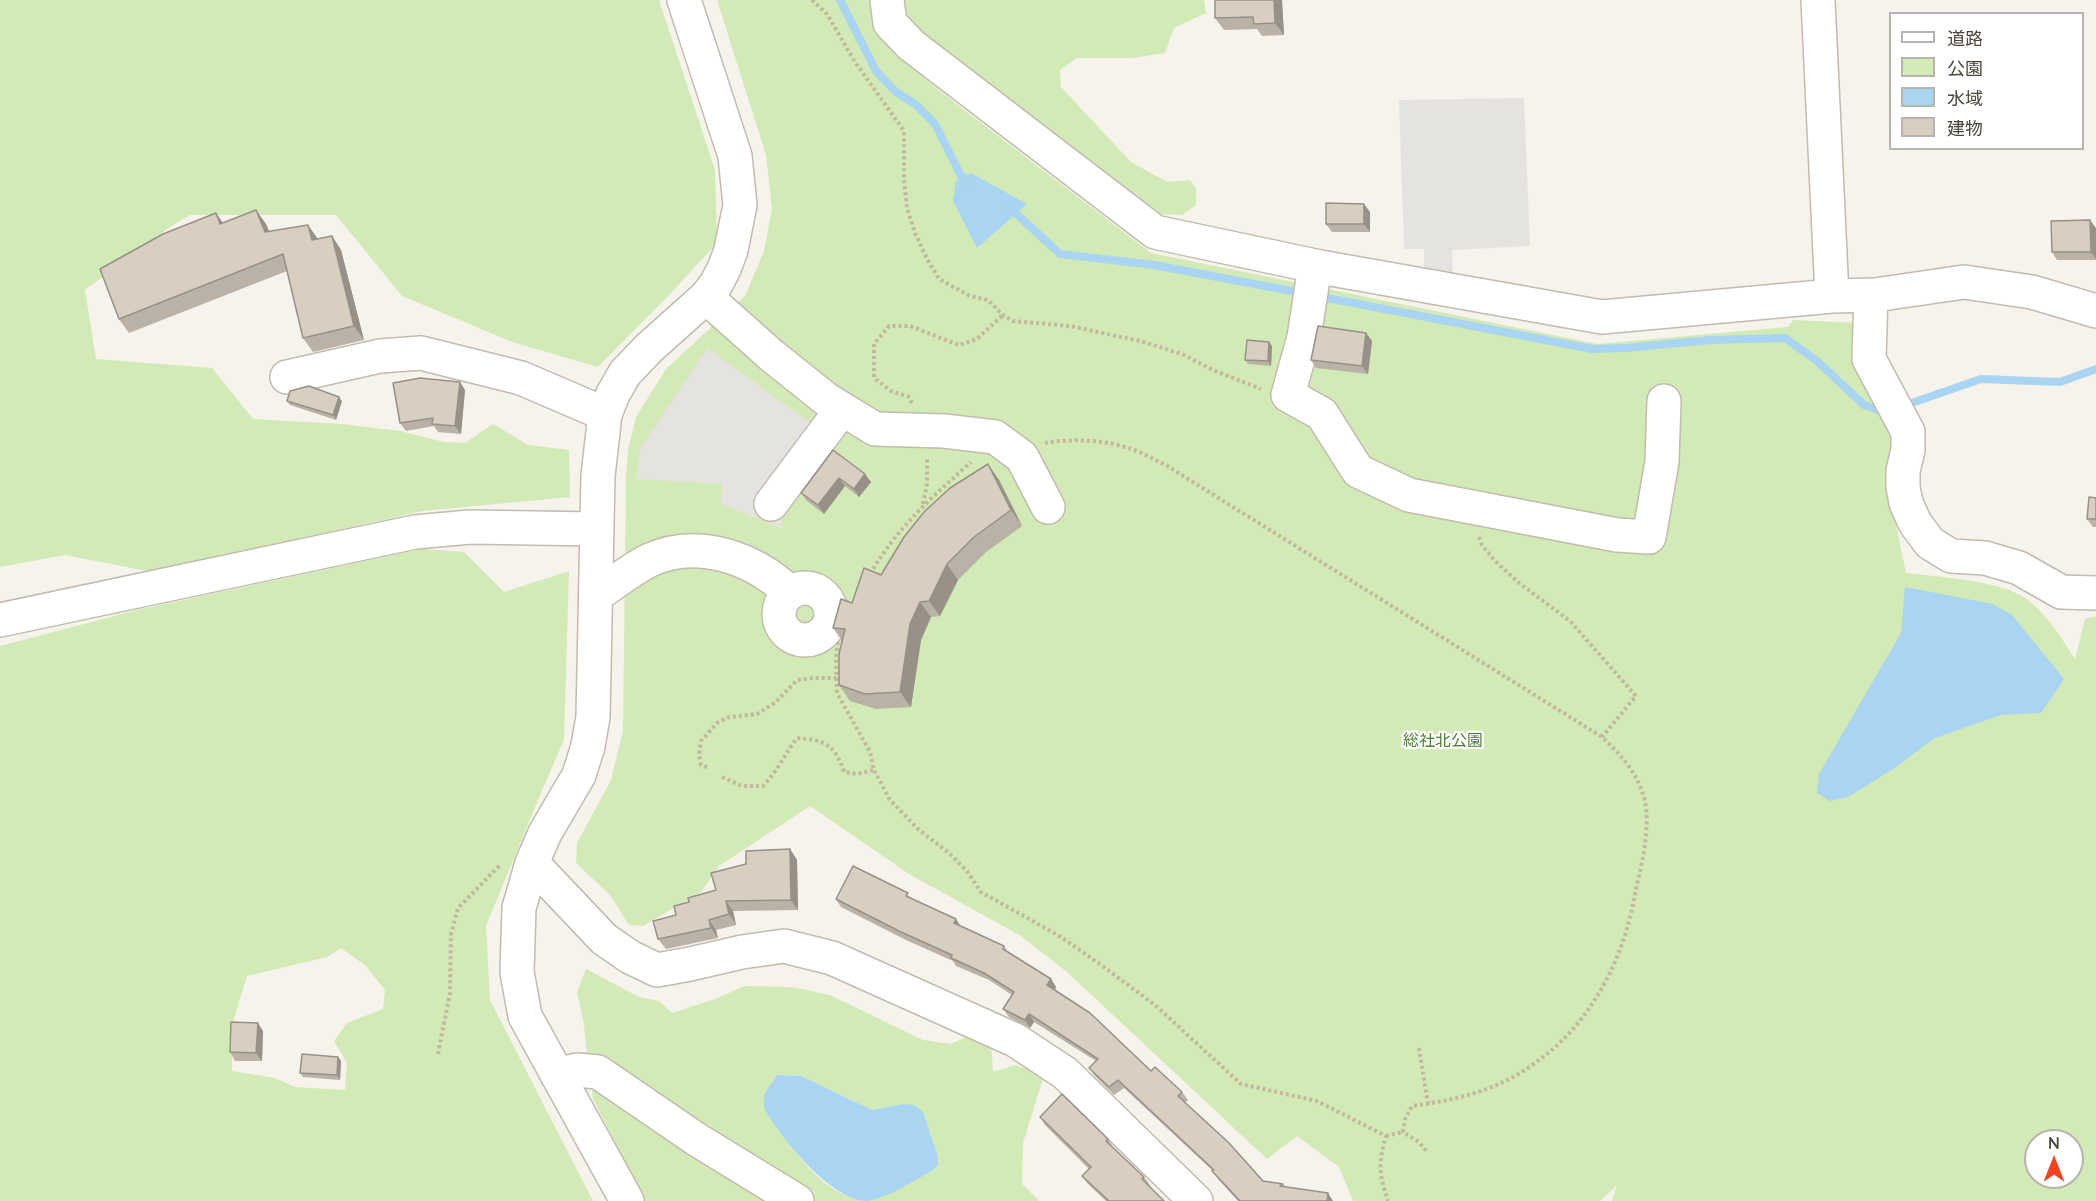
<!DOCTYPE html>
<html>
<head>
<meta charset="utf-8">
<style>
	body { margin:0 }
	#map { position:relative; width:2096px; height:1201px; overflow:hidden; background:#f6f3ec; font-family:Quicksand,"Noto Sans JP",sans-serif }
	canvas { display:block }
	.legend { position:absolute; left:1889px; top:12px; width:195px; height:138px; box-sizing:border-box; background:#fff; border:2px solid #b7b4b0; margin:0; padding:8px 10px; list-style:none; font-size:18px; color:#4b4439 }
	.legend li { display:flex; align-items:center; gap:12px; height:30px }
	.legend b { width:30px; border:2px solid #b7b4b0 }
	.north { position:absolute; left:2024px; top:1129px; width:60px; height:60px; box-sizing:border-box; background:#fff; border:2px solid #b7b4b0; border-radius:50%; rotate:0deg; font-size:16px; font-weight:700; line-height:24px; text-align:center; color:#4b4439 }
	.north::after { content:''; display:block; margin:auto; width:21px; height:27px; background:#fc3f1d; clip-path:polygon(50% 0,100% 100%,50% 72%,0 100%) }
</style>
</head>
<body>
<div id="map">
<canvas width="2096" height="1201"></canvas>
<ul class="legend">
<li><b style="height:8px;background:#fff"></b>道路</li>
<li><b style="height:16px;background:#d2eab5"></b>公園</li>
<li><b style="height:16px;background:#a9d4f2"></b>水域</li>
<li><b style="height:16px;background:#d8cfc1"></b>建物</li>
</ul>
<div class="north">N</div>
</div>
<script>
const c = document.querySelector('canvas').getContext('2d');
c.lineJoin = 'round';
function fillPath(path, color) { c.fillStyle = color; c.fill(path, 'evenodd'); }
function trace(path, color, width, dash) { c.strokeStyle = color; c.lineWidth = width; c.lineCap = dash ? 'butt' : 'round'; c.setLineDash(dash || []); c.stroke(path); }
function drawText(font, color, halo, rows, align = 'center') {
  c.font = font + ' Quicksand,"Noto Sans JP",sans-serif'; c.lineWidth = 4.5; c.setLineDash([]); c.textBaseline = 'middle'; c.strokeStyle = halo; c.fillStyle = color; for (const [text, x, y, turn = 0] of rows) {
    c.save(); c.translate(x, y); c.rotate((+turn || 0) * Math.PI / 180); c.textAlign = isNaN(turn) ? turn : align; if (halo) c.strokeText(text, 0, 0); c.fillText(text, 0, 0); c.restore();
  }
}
fillPath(new Path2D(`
	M 0,0 L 659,0 L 715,170 L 717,243 L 670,294 L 598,367 L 512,342 L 402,296 L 336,215 L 190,215 L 170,227 L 85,290 L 96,359 L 212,368 L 253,419 L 342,424 L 400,431 L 444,442 L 465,443 L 493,424 L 528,445 L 569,450 L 570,497 L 422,511 L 152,572 L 65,555 L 0,567 Z
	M 717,0 L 868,0 L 876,20 L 897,56 L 955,103 L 1151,253 L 1597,344 L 1788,327 L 1793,320 L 1861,323 L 1894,420 L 1895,520 L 1906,573 C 1939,577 1998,580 2025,598 C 2044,610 2063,640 2075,659 L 2085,619 L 2096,616 L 2096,1201 L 1612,1201 L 1617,1185 L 1600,1201 L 1353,1201 L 1339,1167 L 1297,1136 L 1267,1159 L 1067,972 L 1021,936 L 909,874 L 810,806 L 719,866 L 701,892 L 643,926 L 629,925 L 610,895 L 576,863 L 577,843 L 611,780 L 623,731 L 626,478 L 628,450 L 636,417 L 666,369 L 745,296 L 764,251 L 772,209 L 766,155 ZM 2036,1141 L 2072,1141 L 2072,1177 L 2036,1177 Z
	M 899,0 L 1204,0 L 1206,13 L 1174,28 L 1165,53 L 1132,58 L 1077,58 L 1060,70 L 1061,87 L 1131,162 L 1167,182 L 1190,180 L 1196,188 L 1196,205 L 1182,215 L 1161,214 L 902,19 Z
	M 422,549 L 464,552 L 504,592 L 569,571 L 564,740 L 540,795 L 486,926 L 490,1000 L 593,1201 L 0,1201 L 0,646 L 137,610 ZM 341,948 L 366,966 L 385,990 L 383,1009 L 347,1023 L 334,1041 L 347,1063 L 345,1090 L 295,1087 L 275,1078 L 232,1071 L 232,1025 L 247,976 L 327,957 Z
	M 586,969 L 639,997 L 659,1001 L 672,1013 L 715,999 L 745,986 L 792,987 L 830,995 L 923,1040 L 951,1044 L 974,1033 L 991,1042 L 993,1072 L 1015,1065 L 1044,1075 L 1023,1143 L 1022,1184 L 1039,1201 L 864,1201 L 876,1199 L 930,1172 L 938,1166 L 903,1104 L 872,1110 L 801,1076 L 777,1075 L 772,1082 L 769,1116 C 795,1150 818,1192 863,1201 L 645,1201 L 593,1099 L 583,1019 L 577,992 Z`), '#d2eab5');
fillPath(new Path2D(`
	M 1524,98 L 1530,246 L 1452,250 L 1453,274 L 1424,269 L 1424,249 L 1404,249 L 1399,100 Z
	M 707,348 L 810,423 L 769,481 L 784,506 L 781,528 L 721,504 L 722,484 L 636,479 L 641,447 Z`), '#e5e3e0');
fillPath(new Path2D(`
	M 971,173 L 1027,204 L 977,248 L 953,201 L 956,181 Z
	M 1905,587 L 1993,604 L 2012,615 L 2064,679 L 2041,713 L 2001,715 L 1935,738 L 1893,769 L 1848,797 L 1830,801 L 1817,793 L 1819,774 L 1901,633 Z
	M 777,1075 L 801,1076 L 872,1110 L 903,1104 L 914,1105 L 923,1112 L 938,1157 L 938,1166 L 930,1172 C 911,1182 888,1198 867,1201 C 831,1201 780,1137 764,1108 L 764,1095 Z`), '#a9d4f2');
trace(new Path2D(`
	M 840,0 L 876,71 L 896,92 L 915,104 L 935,124 L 961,176 L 971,182
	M 1009,207 L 1060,254 L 1154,265 L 1302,293
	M 1317,296 L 1592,349 L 1626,348 L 1711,340 L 1785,338 L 1817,361 L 1864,405 L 1881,411 L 1885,410
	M 1903,406 L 1981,379 L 2060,382 L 2096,369`), '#a9d4f2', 8);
const minor = new Path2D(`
	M 887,0 L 890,23 L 911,45 L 1155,232 L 1320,267 L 1602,317 L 1832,296 L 1875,295 L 1964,282 L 2032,292 L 2096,311
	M 1818,0 L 1832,296
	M 1315,266 L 1304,337 L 1288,395 L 1322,414 L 1358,471 L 1409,495 L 1617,535 L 1649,537 L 1662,462 L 1664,401
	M 1871,295 L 1869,359 L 1908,432 L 1908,450 L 1903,471 L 1903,487 L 1906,503 L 1915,523 L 1930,543 L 1951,556 L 1985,558 L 2019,568 L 2061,592 L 2096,593
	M 706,297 L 771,355 L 826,399 L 875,429 L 944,431 L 995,437 L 1022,457 L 1048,507
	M 287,377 L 380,356 L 421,353 L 521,378 L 605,414
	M 771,504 L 842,409
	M779 614a26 26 0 1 1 52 0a26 26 0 1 1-52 0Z
	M 596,595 C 614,584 631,569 650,560 C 698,538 754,558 790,593
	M 0,620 L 415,532 L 470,527 L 597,529
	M 532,863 L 604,939 L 630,957 L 657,970 L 690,964 L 742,952 L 784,946 L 832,958 L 1015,1040 L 1065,1073 L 1196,1201
	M 557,1075 L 577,1070 L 598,1072 L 696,1139 L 797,1201
	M 627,1201 L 525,1016 L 517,972 L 519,908 L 532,863 L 545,833 L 579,775 L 588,746 L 593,717 L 598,476 L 605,414 L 613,394 L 625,373 L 649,348 L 706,297 L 716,284 L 724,269 L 731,250 L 740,205 L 735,156 L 684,0`);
trace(minor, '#c2bbae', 36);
trace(new Path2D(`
	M 812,0 L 827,14 L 855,62 L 904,131 L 904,179 L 907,208 L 915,233 L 927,259 L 939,279 L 970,296 L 988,300 L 1003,315 L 1013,321 L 1070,326 L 1140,341 L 1182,354 L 1213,370 L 1261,389
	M 912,403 L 909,397 L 891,391 L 874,378 L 874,344 L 889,326 L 910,326 L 959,345 L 977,339 L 1003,315
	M 1045,443 C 1073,438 1108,440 1134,450 C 1144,453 1154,460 1164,464 L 1602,737 C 1619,753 1634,769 1642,791 C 1651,814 1645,849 1640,872 C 1636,887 1634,902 1630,917 C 1616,974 1584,1029 1535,1063 C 1499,1090 1456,1100 1412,1106 L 1405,1119 L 1403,1132 L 1419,1142 L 1428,1153
	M 923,504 L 927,484 L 927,458
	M 1479,537 L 1482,545 L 1495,561 L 1519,583 L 1570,621 L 1636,696 L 1602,737
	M 870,574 C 897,528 932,497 971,462
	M 839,630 L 836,658 L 837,693 L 870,752 L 874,770 L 890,800 L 918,829 L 949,853 L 967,871 L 981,892 L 1061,937 L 1104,967 L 1155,1005 L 1241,1084 L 1317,1101 L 1386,1136 C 1378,1164 1379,1174 1388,1201
	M 707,767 L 701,765 L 699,755 L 701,741 L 717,723 L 729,717 L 757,714 L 776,702 L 797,680 L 813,678 L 837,678
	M 722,777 L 742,786 L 763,786 C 777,772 785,754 797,738 C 825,740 835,745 844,772 L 857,774 L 874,770
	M 1419,1048 L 1428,1104
	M 438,1054 L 450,993 L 451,934 L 458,908 L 501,864
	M 1386,1136 L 1403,1132`), '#c4b79f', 4, [3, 3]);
trace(minor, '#fff', 33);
fillPath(new Path2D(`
	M 1215,0 L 1282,0 L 1284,35 L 1262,36 L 1257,29 L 1224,30 L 1215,18 Z
	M 1370,212 L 1370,232 L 1332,232 L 1326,224 Z
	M 223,223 L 266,224 L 269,232 L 318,239 L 332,236 L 341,250 L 364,340 L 313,352 L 303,338 L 287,271 L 129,333 L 119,319 Z
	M 2096,228 L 2096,260 L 2057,260 L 2052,252 Z
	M 1366,333 L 1372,341 L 1368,374 L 1316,368 L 1311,360 Z
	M 1269,342 L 1272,346 L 1271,366 L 1248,364 L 1245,360 Z
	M 465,390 L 461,434 L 438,432 L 434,426 L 406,431 L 400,423 Z
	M 287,401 L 342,401 L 336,420 L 290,405 Z
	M 833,450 L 871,482 L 859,497 L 845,486 L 824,514 L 807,501 L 801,493 Z
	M 999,480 L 1022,526 L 985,553 L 958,580 L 940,616 L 931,617 L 921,640 L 911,707 L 876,709 L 850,701 L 839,685 L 842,641 L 833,628 L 852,603 L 881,575 Z
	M 2096,498 L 2096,527 L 2093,527 L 2087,519 Z
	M 790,849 L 797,860 L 798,910 L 733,911 L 736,925 L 716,930 L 718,938 L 666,949 L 658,939 L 676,915 L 716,890 L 746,864 Z
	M 836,899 L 913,899 L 961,927 L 1004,946 L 1009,953 L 1051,979 L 1056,987 L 1055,990 L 1151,1071 L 1182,1092 L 1188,1100 L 1185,1103 L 1263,1181 L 1283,1184 L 1286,1187 L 1333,1201 L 1238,1201 L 1218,1179 L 1213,1171 L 1124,1088 L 1114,1095 L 1095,1076 L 1089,1068 L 1096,1061 L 1034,1022 L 1030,1028 L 1009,1017 L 1003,1009 L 1012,995 L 989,980 L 956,966 L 953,961 L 906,940 L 841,907 Z
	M 263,1031 L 262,1061 L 235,1061 L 230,1052 Z
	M 338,1057 L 341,1061 L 340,1080 L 303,1077 L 300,1073 Z
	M 1040,1117 L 1108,1139 L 1113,1147 L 1144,1177 L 1150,1185 L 1149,1186 L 1164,1201 L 1106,1201 L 1088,1184 L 1082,1176 L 1089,1169 L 1045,1125 Z`), '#bab2a6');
fillPath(new Path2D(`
	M 1274,0 L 1282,0 L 1284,35 L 1275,23 Z
	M 1364,204 L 1370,212 L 1370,232 L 1364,224 Z
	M 256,210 L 266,224 L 275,246 L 265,232 Z
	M 216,213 L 226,227 L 220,224 Z
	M 2090,220 L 2096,228 L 2096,259 L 2091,252 Z
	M 308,225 L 318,239 L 312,240 Z
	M 332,236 L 341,250 L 364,340 L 354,326 Z
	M 1366,333 L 1372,341 L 1368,374 L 1362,366 Z
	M 1269,342 L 1272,346 L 1271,366 L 1268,361 Z
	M 460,382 L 465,390 L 461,434 L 455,426 Z
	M 339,397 L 342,401 L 336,420 L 333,415 Z
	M 988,464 L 999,480 L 1022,526 L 1011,510 Z
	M 865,474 L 871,482 L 859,497 L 854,489 Z
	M 839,478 L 845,486 L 824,514 L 818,505 Z
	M 947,564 L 958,580 L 940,616 L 929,601 Z
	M 920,602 L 931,617 L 921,640 L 911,707 L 900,692 L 910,624 Z
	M 790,849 L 797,860 L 798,910 L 791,900 Z
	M 726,901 L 733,911 L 736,925 L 729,914 Z
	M 956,919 L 961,927 L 954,923 Z
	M 709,920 L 716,930 L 718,938 L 711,928 Z
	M 1051,979 L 1056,987 L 1053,993 L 1047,985 Z
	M 1029,1014 L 1034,1022 L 1030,1028 L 1025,1020 Z
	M 258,1023 L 263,1031 L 262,1061 L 256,1053 Z
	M 338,1057 L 341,1061 L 340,1080 L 337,1075 Z
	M 1328,1193 L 1333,1201 L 1327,1201 Z`), '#979187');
const building = new Path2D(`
	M 1215,0 L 1274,0 L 1275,23 L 1254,24 L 1253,17 L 1215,18 Z
	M 1326,203 L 1364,204 L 1364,224 L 1326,224 Z
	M 256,210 L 265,232 L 308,225 L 312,240 L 332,236 L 354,326 L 303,338 L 283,254 L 119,319 L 100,269 L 163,234 L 216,213 L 220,224 Z
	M 2090,220 L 2091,252 L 2052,252 L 2051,221 Z
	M 1318,326 L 1366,333 L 1362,366 L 1311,360 Z
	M 1247,340 L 1269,342 L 1268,361 L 1245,360 Z
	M 420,378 L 460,382 L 455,426 L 432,424 L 433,418 L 400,423 L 393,383 Z
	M 309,386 L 339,397 L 333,415 L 287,401 L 290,391 Z
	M 833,450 L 865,474 L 854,489 L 839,478 L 818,505 L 801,493 Z
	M 988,464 L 1011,510 L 974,537 L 947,564 L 929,601 L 920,602 L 910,624 L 900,692 L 865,694 L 839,685 L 839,654 L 845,629 L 833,628 L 841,599 L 852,603 L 864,568 L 881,575 L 904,537 L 924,512 L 950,488 Z
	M 2089,497 L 2096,498 L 2096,519 L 2087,519 Z
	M 790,849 L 791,900 L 726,901 L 729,914 L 709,920 L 711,928 L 658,939 L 653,921 L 676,915 L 674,906 L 689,902 L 688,898 L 716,890 L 711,873 L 746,864 L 746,851 Z
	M 853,866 L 908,893 L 906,896 L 956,919 L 954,923 L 1004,946 L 1003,949 L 1051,979 L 1047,985 L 1090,1013 L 1151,1071 L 1155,1067 L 1182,1092 L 1178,1096 L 1229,1143 L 1263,1181 L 1283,1184 L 1280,1186 L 1328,1193 L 1327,1201 L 1240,1201 L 1212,1171 L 1214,1170 L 1118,1080 L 1109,1087 L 1089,1068 L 1098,1059 L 1029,1014 L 1025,1020 L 1003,1009 L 1014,992 L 984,973 L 951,958 L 952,955 L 901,932 L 836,899 Z
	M 231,1022 L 258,1023 L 256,1053 L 230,1052 Z
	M 302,1054 L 338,1057 L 337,1075 L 300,1073 Z
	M 1062,1094 L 1108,1139 L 1106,1141 L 1144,1177 L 1142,1179 L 1164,1201 L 1109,1201 L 1082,1176 L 1091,1167 L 1040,1117 Z`);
fillPath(building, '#d8cfc1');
trace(building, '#979187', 1.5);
drawText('16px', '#4a7f2a', '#fff', [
	["総社北公園",1443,741]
]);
</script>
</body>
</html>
